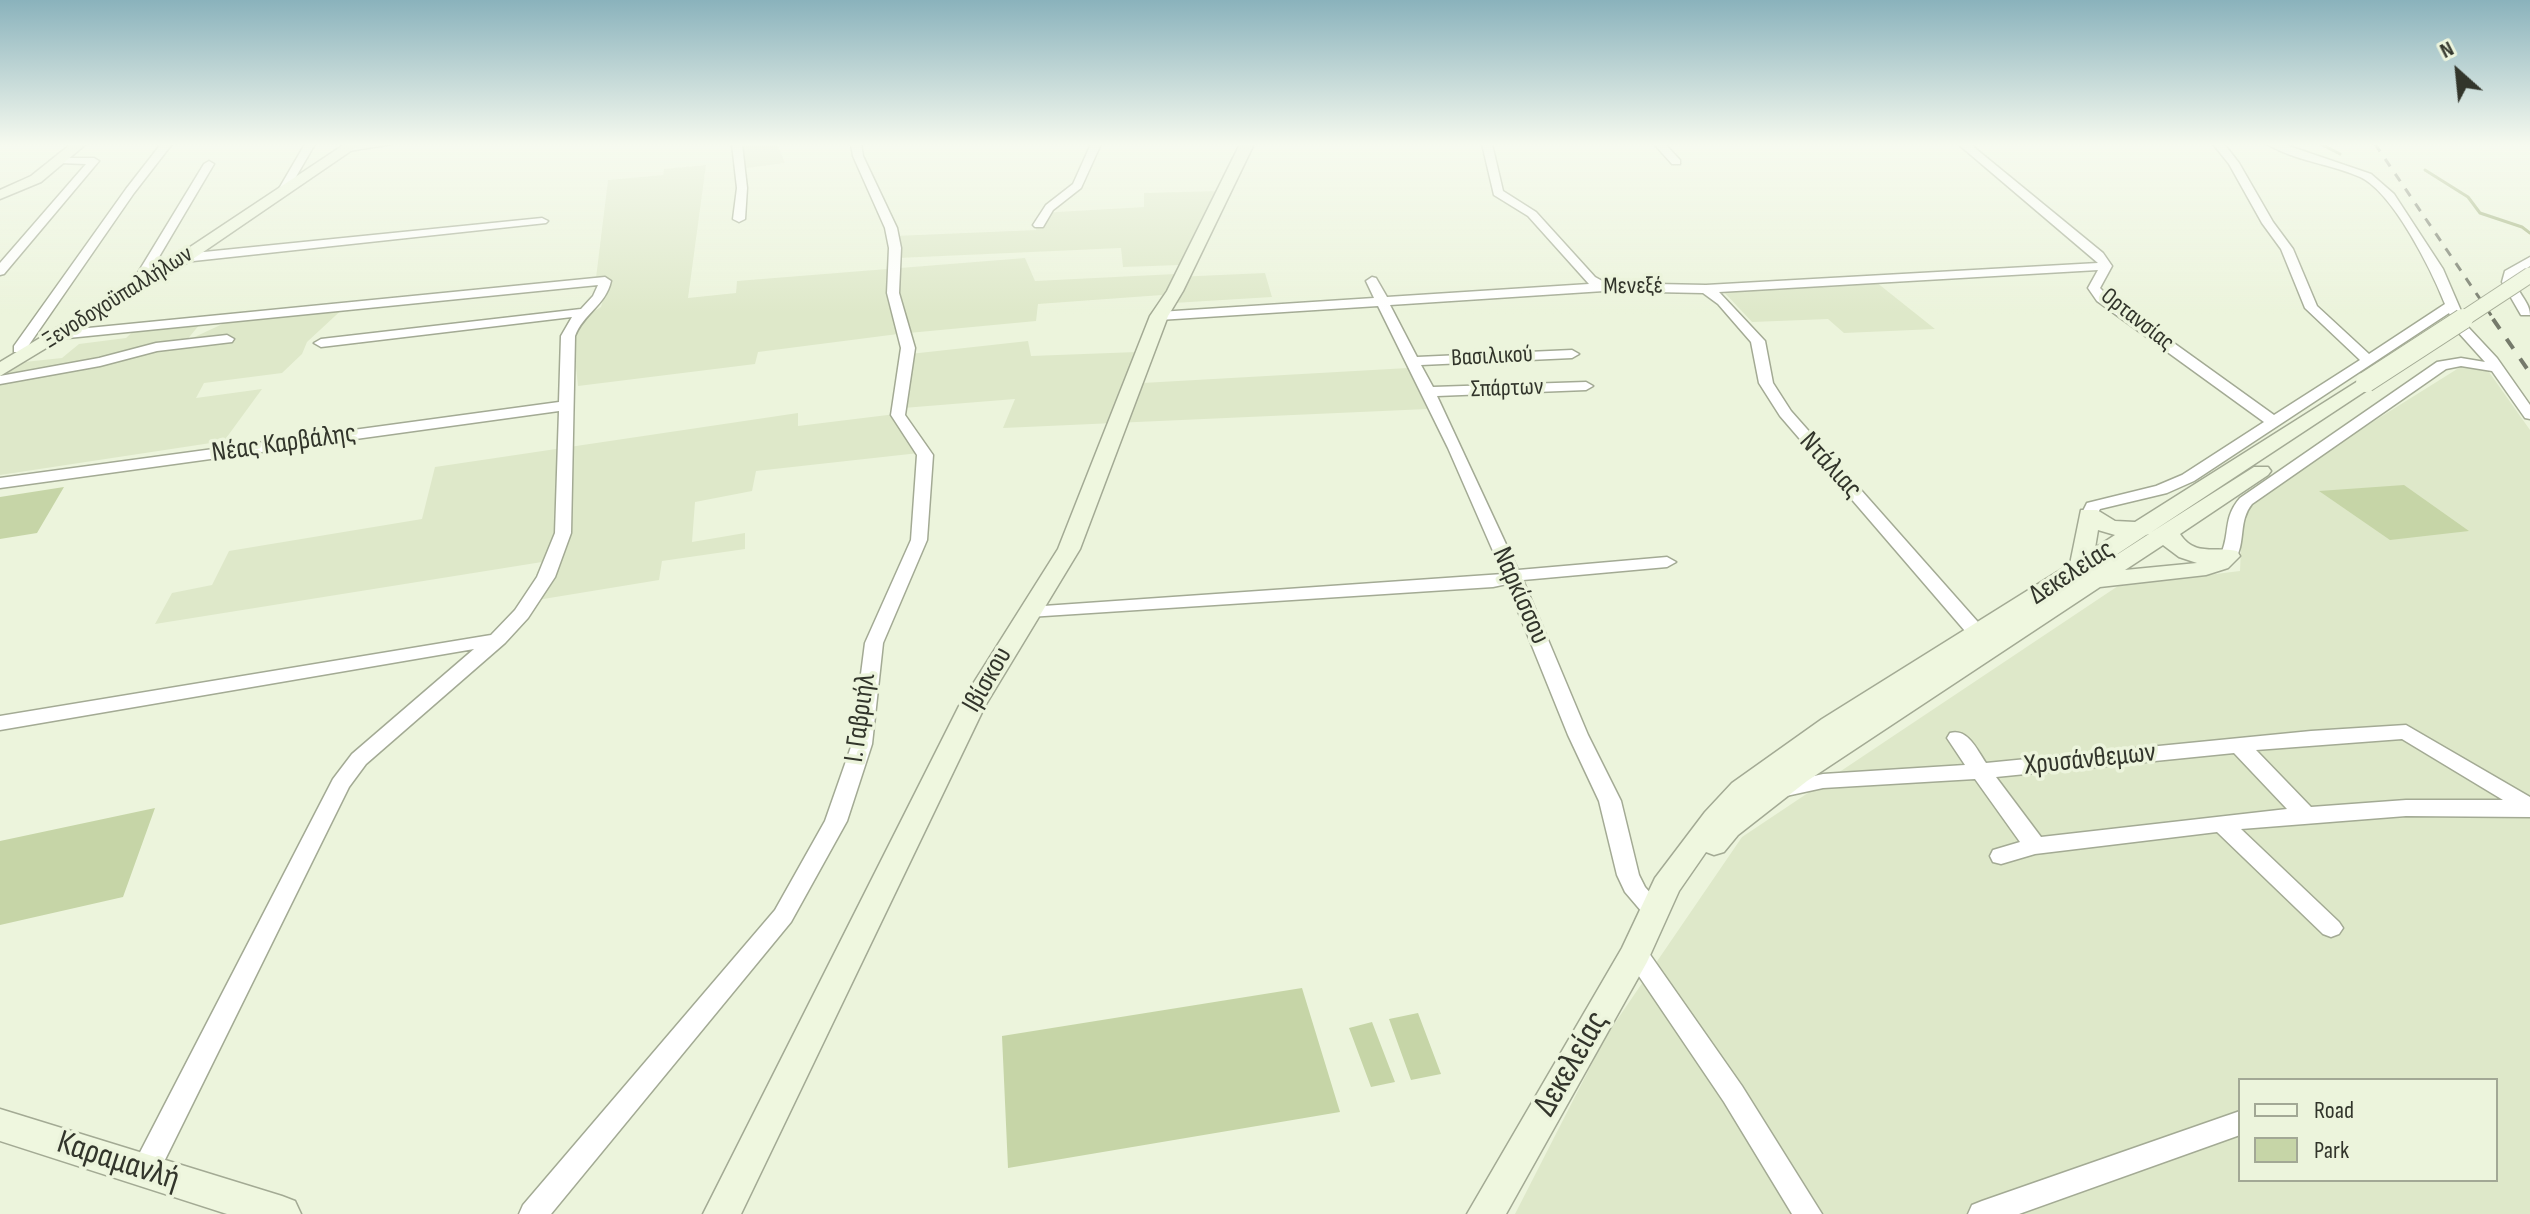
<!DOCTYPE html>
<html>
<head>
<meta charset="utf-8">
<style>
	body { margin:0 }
	#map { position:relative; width:2530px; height:1214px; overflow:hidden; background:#ecf4dc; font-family:"Sofia Sans Condensed",sans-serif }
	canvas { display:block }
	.legend { position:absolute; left:2238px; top:1078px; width:260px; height:104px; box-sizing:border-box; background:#ecf4dc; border:2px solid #a2a895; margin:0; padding:10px 14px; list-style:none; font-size:24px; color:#32352b }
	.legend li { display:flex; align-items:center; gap:16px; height:40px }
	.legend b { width:40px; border:2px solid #a2a895 }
	.north { position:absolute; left:2418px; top:32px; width:80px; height:80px; -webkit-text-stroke:6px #ecf4dc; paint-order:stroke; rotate:333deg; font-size:22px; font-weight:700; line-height:32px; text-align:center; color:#32352b }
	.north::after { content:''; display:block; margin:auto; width:28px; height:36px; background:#32352b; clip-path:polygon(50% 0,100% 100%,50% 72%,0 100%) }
</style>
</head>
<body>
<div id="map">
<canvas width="2530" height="1214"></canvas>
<ul class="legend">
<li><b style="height:10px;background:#eff7df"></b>Road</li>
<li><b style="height:22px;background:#c6d5a7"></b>Park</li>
</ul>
<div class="north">N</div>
</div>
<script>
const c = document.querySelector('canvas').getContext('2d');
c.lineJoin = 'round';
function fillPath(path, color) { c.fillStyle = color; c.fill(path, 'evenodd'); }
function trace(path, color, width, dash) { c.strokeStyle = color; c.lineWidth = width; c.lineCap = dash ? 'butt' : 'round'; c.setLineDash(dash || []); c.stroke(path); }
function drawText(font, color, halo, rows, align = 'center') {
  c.font = font + ' "Sofia Sans Condensed",sans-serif'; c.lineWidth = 7; c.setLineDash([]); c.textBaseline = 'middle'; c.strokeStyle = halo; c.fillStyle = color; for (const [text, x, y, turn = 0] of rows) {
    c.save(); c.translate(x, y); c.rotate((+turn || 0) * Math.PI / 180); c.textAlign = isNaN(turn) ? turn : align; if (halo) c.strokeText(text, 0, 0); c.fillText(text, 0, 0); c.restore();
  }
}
fillPath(new Path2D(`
	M 737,144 L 777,144 L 785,163 L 739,169 Z
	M 706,165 L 688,298 L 736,293 L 737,281 L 1025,258 L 1035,281 L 1175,274 L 1175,277 L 1265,273 L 1272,297 L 1157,304 L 1162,295 L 1038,304 L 1036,321 L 898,334 L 758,352 L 755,364 L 578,386 L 573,339 L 577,321 L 601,307 L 608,281 L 596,278 L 608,180 L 663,175 L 664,169 Z
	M 1218,191 L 1181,265 L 1123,267 L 1121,248 L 898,258 L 894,236 L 1036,230 L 1039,213 L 1144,207 L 1144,193 Z
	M 1876,282 L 1935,329 L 1844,333 L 1828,319 L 1752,322 L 1723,291 Z
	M 348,304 L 307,342 L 302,354 L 282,373 L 204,383 L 196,398 L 262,389 L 224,441 L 0,475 L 0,372 L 15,363 L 62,358 L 79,344 L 126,338 L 140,325 L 205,318 L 186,341 L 244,314 Z
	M 1028,341 L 1031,356 L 1137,352 L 1125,384 L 1408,368 L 1427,409 L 1003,428 L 1015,399 L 903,408 L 910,354 Z
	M 2462,366 L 2480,368 L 2489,372 L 2530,430 L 2530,1214 L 1515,1214 L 1606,1036 L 1742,837 L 2118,586 L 2240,571 L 2243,503 ZM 2240,1080 L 2496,1080 L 2496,1180 L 2240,1180 Z
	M 798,413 L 798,426 L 904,413 L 907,423 L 923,438 L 928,452 L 756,471 L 752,491 L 695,502 L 692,542 L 745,533 L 745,549 L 662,561 L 659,580 L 525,602 L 542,562 L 155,624 L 172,593 L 212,585 L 229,551 L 422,519 L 435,467 Z`), '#dee8c9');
fillPath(new Path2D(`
	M 2404,485 L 2469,531 L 2390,540 L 2319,491 Z
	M 64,487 L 37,533 L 0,539 L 0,497 Z
	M 155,808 L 123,897 L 0,925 L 0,841 Z
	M 1302,988 L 1340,1112 L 1008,1168 L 1002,1036 Z
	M 1418,1013 L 1441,1074 L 1411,1080 L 1389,1019 Z
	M 1372,1022 L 1395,1082 L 1371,1087 L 1349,1028 Z`), '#c6d5a7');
trace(new Path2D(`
	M 2321,144 L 2340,154
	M 2425,170 L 2468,197 L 2480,213 L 2522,227 L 2530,233`), '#9eae7a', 3);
const street = new Path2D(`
	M 161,144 L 172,144 L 134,193 L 24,352 L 14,352 L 14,346 L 126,189 Z
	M 305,144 L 315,144 L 286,194 L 278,194 L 277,192 Z
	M 353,144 L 392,144 L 349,151 L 344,148 Z
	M 732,144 L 742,144 L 747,188 L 745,219 L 739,222 L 733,219 L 737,188 Z
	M 851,144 L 861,144 L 863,156 L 897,228 L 901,248 L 899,293 L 915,348 L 905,415 L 933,455 L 927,540 L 883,643 L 872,744 L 847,821 L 791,922 L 551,1214 L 519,1214 L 523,1205 L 775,910 L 825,821 L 852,744 L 865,643 L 911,540 L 917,455 L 891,415 L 901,348 L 887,293 L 889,248 L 885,228 L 853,156 Z
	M 1091,144 L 1101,144 L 1081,188 L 1053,210 L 1043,227 L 1035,227 L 1033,225 L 1046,205 L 1073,184 Z
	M 1482,144 L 1492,144 L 1503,191 L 1536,212 L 1595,277 L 1606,283 L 1706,285 L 2098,263 L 1958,144 L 1970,144 L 2103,253 L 2112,266 L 2100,288 L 2107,295 L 2274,415 L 2360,360 L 2305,308 L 2281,249 L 2262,223 L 2229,164 L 2213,144 L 2224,144 L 2239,163 L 2273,222 L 2293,249 L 2317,306 L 2369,354 L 2445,304 C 2432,271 2393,192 2360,177 C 2331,164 2295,161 2267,144 L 2283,144 L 2371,174 L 2394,194 L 2443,269 L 2468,327 L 2497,358 L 2530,405 L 2530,419 L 2525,418 L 2492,371 L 2461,366 L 2446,369 L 2252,504 C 2238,521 2246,542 2235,560 L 2229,561 L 2220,556 C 2231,534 2222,519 2240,498 L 2437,362 L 2461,358 L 2485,362 L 2457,331 L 2449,313 L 2194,481 L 2167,493 L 2100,509 L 2095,518 L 2089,520 L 2081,515 L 2087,503 L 2156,486 L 2182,475 L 2264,422 L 2097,301 L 2088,288 L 2098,270 L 1719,292 L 1765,341 L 1773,383 L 1791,411 L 1985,630 L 1987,634 L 1985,638 L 1971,638 L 1780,416 L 1759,383 L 1751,342 L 1718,304 L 1703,293 L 1604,291 L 1390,305 L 1417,357 L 1572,350 L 1579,354 L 1572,358 L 1421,365 L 1433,387 L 1586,382 L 1593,386 L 1586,390 L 1437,396 L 1518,570 L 1667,557 L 1676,562 L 1667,567 L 1523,580 L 1588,735 L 1621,801 L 1639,875 L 1645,887 L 1668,913 L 1664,919 L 1656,922 L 1648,919 L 1625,892 L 1617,875 L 1599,801 L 1568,735 L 1507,584 L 1493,587 L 1029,617 L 1020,612 L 1029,607 L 1503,574 L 1448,448 L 1378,306 L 1159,320 L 1152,316 L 1159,312 L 1374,298 L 1366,281 L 1372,277 L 1376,278 L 1387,297 L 1589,284 L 1528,216 L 1494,195 Z
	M 1654,144 L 1665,144 L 1680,160 L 1680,164 L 1672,164 Z
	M 55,158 L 94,158 L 99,161 L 4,274 L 0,275 L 0,263 L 86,164 L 59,163 L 54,160 Z
	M 209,161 L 214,164 L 140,289 L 130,292 L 128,289 L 204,164 Z
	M 542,218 L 548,221 L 546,223 L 184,262 L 178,258 L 184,254 Z
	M 2530,257 L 2530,266 L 2515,276 C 2513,290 2530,300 2530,315 L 2521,315 L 2502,282 L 2505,271 Z
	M 605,277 L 611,281 C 606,305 583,314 575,336 L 571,533 L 555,577 L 528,618 L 505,643 L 366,764 L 349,787 L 155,1180 L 145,1184 L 135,1180 L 131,1171 L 135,1162 L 333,779 L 352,754 L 474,649 L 0,730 L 0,716 L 491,635 L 515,610 L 537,577 L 555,533 L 559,411 L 0,488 L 0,478 L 559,402 L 561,336 L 572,317 L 321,347 L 314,343 L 321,339 L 581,309 L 593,296 L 598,285 L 58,339 L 51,335 L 58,331 Z
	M 227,335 L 234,339 L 232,342 L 157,351 L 100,366 L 0,384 L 0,376 L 99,358 L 156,343 Z
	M 2406,725 L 2530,797 L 2530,817 L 2406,816 L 2241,829 L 2339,922 L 2343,928 L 2339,934 L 2331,937 L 2323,934 L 2217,832 L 2035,854 L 2001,864 L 1993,862 L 1990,856 L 1993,850 L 2020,842 L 1975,779 L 1823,788 L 1777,798 L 1770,796 L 1766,791 L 1770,786 L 1823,774 L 1965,765 L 1947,738 L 1950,733 C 1968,728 1977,750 1986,763 L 2311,731 ZM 2402,739 L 2503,800 L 2406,800 L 2311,807 L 2256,750 ZM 2234,753 L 2287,809 L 2041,837 L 1996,777 Z
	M 1636,944 L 1644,946 L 1742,1086 L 1822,1214 L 1792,1214 L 1724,1102 L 1628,960 L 1624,953 L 1628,946 Z
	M 2240,1111 L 2240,1135 L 2019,1214 L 1968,1214 L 1972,1205 L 1982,1201 Z`);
const secondary = new Path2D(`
	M 71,144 L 86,144 L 41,182 L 0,199 L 0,190 L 31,176 Z
	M 345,144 L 361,144 L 190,261 L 0,376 L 0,362 L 178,255 Z
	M 1240,144 L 1254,144 L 1183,291 L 1168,316 L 1080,549 L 985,706 L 741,1214 L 703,1214 L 959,706 L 1058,549 L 1150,316 L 1167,291 Z
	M 2366,376 L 2373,378 L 2375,382 L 2373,386 L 2150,533 L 2254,467 L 2268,467 L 2271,471 L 2268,475 L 2180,534 C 2195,557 2215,546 2237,551 L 2240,556 L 2228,568 L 2206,575 L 2100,587 L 1807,781 L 1738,835 L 1724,852 L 1714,855 L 1706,852 L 1679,891 L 1647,962 L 1506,1214 L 1467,1214 L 1622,948 L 1655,878 L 1705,812 L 1732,783 L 1822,719 L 2070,564 L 2081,510 L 2097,510 L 2115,521 L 2135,522 ZM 2098,530 L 2115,535 L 2095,548 ZM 2149,534 L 2090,572 L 2146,535 ZM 2163,545 L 2179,557 L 2197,563 L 2125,570 Z
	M 0,1109 L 282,1196 L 295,1201 L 301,1214 L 227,1214 L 0,1141 Z`);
trace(street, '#a3aa94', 3);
trace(secondary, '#a3aa94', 3);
fillPath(street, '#fff');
fillPath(secondary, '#eff7df');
trace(new Path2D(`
	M 2375,144 L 2495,321`), '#757a6b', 3, [9, 9]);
trace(new Path2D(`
	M 2493,319 L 2530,373`), '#757a6b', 4, [12, 12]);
const secondaryBridgeFar1 = new Path2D(`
	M 2460,321 L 2530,275`);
const secondaryBridge = new Path2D(`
	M 2366,382 L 2463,319`);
trace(secondaryBridgeFar1, '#a3aa94', 17, []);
trace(secondaryBridge, '#a3aa94', 22, []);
trace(secondaryBridgeFar1, '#eff7df', 15);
trace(secondaryBridge, '#eff7df', 20);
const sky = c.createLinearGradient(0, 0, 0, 314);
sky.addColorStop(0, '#8ab2bc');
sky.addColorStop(0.46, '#f6faef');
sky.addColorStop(1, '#f6faef00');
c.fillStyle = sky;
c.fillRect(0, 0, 2530, 314);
drawText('24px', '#32352b', '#ecf4dc', [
	["Μενεξέ",1633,287,-1],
	["Ξενοδοχοϋπαλλήλων",118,298,-32],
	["Ορτανσίας",2137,320,38],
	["Βασιλικού",1492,357,-3],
	["Σπάρτων",1507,389,-2]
]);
drawText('28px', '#32352b', '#ecf4dc', [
	["Νέας Καρβάλης",284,444,-8],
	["Ντάλιας",1830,466,48],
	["Δεκελείας",2072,573,-33],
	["Ναρκίσσου",1520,596,66],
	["Ιβίσκου",988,680,-60],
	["Ι. Γαβριήλ",861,718,-82],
	["Χρυσάνθεμων",2090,760,-6]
]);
drawText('34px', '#32352b', '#ecf4dc', [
	["Δεκελείας",1572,1064,-60],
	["Καραμανλή",118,1162,18]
]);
</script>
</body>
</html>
